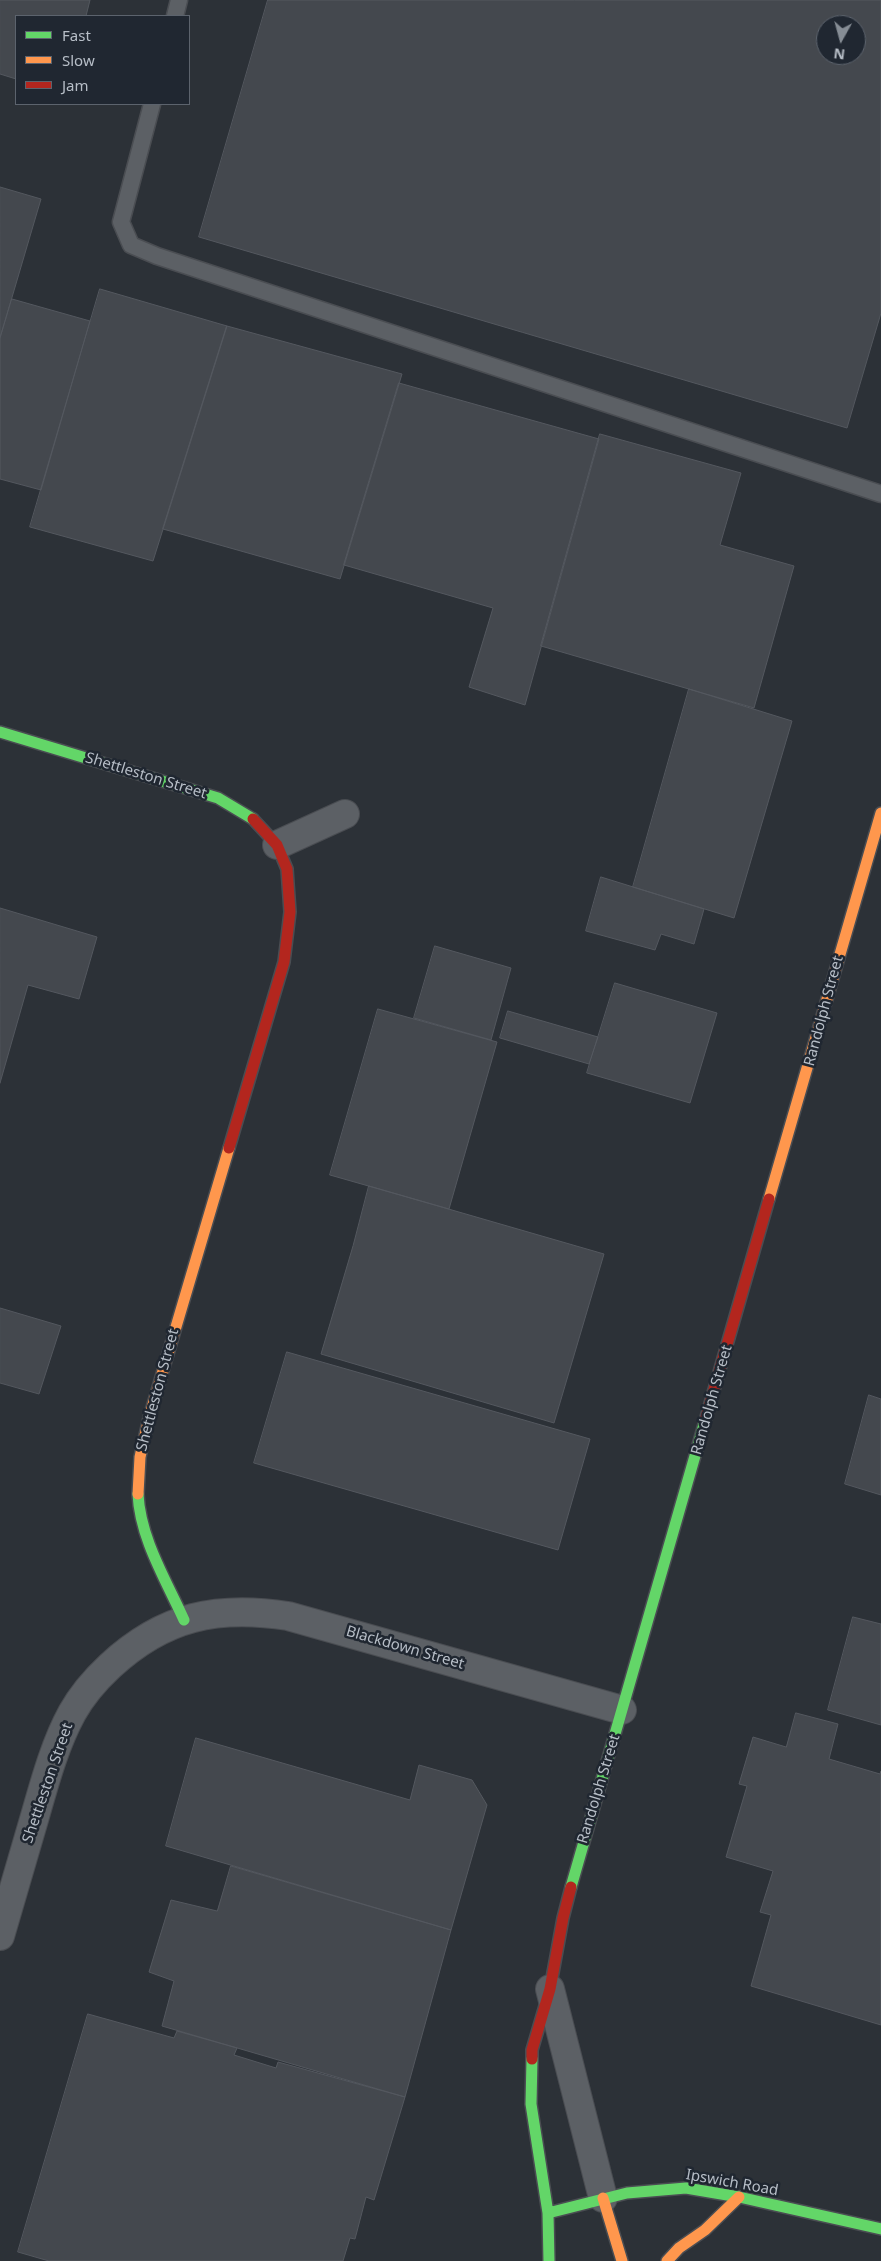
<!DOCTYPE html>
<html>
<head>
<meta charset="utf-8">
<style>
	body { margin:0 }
	#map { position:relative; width:881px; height:2261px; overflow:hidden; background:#2c3137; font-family:"Noto Sans",sans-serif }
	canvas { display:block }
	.legend { position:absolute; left:15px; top:15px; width:175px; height:90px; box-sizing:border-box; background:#202731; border:1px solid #5c636d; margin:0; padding:6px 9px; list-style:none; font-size:15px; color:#b7bec7 }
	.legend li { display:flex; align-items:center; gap:10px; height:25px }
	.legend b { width:25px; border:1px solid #5c636d }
	.north { position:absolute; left:816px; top:15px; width:50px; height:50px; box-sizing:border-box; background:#202731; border:1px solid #5c636d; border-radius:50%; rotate:187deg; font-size:14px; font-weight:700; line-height:20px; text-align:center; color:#b7bec7 }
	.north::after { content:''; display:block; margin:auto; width:18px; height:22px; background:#868d95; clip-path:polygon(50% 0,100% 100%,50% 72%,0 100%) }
</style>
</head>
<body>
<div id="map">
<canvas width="881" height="2261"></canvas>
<ul class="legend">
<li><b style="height:6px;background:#63d668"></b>Fast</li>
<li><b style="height:6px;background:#ff974d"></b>Slow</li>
<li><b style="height:6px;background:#b3261e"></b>Jam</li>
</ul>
<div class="north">N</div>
</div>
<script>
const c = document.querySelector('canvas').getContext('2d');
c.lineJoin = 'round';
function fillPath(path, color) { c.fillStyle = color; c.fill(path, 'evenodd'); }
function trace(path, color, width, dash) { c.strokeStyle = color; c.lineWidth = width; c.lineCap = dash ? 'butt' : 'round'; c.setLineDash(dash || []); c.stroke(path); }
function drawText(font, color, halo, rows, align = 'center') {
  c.font = font + ' "Noto Sans",sans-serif'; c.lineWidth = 5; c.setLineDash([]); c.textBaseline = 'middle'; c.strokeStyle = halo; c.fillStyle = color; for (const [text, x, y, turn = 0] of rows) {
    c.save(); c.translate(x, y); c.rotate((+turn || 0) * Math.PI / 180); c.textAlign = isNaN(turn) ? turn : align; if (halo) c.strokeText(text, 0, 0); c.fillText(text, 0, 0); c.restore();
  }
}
const building = new Path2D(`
	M 0,0 L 90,0 L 86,16 L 16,16 L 16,79 L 0,74 Z
	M 268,0 L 881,0 L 881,313 L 847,428 L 199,237 ZM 826,25 L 856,25 L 856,55 L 826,55 Z
	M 0,187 L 41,199 L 0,338 Z
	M 100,289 L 227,326 L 153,561 L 30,527 Z
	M 12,299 L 90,321 L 41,490 L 0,479 L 0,338 Z
	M 227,326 L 402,374 L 340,579 L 163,529 Z
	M 399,383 L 599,439 L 525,705 L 469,687 L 493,608 L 344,565 Z
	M 600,434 L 741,473 L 720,545 L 794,566 L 754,708 L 541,646 Z
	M 689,689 L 792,721 L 734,918 L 633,887 Z
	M 601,877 L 704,909 L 694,944 L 661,934 L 655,950 L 586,931 Z
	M 0,908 L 97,937 L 79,999 L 28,985 L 0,1083 Z
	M 435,946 L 511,968 L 491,1040 L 414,1018 Z
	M 615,983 L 717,1013 L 690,1103 L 587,1073 Z
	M 378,1009 L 497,1042 L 449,1209 L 330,1175 Z
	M 508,1011 L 598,1037 L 589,1064 L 500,1038 Z
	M 369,1186 L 604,1254 L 554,1423 L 321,1354 L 353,1246 Z
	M 0,1308 L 61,1326 L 39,1394 L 0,1383 Z
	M 287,1352 L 590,1439 L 558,1550 L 254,1463 Z
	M 869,1395 L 881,1399 L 881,1495 L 845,1484 Z
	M 853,1617 L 881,1624 L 881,1725 L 828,1710 Z
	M 796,1713 L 838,1724 L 829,1759 L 880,1774 L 881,1771 L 881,2025 L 751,1986 L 771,1915 L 760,1912 L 773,1871 L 726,1857 L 747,1786 L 739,1784 L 753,1737 L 786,1747 Z
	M 196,1738 L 410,1800 L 419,1765 L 472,1780 L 487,1805 L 451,1930 L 166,1846 Z
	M 231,1866 L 451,1930 L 405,2097 L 162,2026 L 174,1981 L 149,1972 L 171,1900 L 217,1911 Z
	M 88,2014 L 174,2038 L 177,2031 L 237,2048 L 234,2055 L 276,2068 L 278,2062 L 405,2097 L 374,2200 L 366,2197 L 355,2239 L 350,2238 L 343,2261 L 49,2261 L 18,2252 Z`);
fillPath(building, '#44484e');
trace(building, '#54585f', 1);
const lane = new Path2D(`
	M 175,16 L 179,0
	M 152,104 L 121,222 L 131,245 L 157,256 L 881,494`);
const street = new Path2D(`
	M 277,845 L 345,814
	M 0,1936 C 12,1896 23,1856 35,1816 C 45,1781 55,1744 72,1713 C 82,1695 96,1679 110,1666 C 164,1616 217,1605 288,1616 L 622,1710
	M 550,1989 L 603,2198`);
const fast = new Path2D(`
	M 0,732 L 218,798 L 253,819
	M 138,1494 C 140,1538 166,1580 184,1620
	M 571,1887 L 705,1421
	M 532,2059 L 531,2104 L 548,2213 L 627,2193 L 686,2188 L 739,2197 L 881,2229
	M 548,2213 L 549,2261`);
const slow = new Path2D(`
	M 769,1199 L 881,813
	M 138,1494 L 140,1457 L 149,1418 L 229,1148
	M 603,2198 L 622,2261
	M 667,2261 L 679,2248 L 705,2230 L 739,2197`);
const jam = new Path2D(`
	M 229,1148 L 284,962 L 290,912 L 287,869 L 277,845 L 253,819
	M 705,1421 L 769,1199
	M 532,2059 L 532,2050 L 550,1989 L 563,1918 L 571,1887`);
trace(lane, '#4a4d52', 19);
trace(street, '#4a4d52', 30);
trace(fast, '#4a4d52', 14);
trace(slow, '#4a4d52', 14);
trace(jam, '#4a4d52', 14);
trace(lane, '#5c6065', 16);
trace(street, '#5c6065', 28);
trace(fast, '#63d668', 11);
trace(slow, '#ff974d', 11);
trace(jam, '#b3261e', 11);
drawText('15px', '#b7bec7', '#202731', [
	["Shettleston Street",146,776,17],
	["Randolph Street",824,1011,-75],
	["Shettleston Street",158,1390,-75],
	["Randolph Street",712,1400,-74],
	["Blackdown Street",405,1648,16],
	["Shettleston Street",48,1783,-71],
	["Randolph Street",599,1789,-73],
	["Ipswich Road",732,2183,10]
]);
</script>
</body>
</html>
